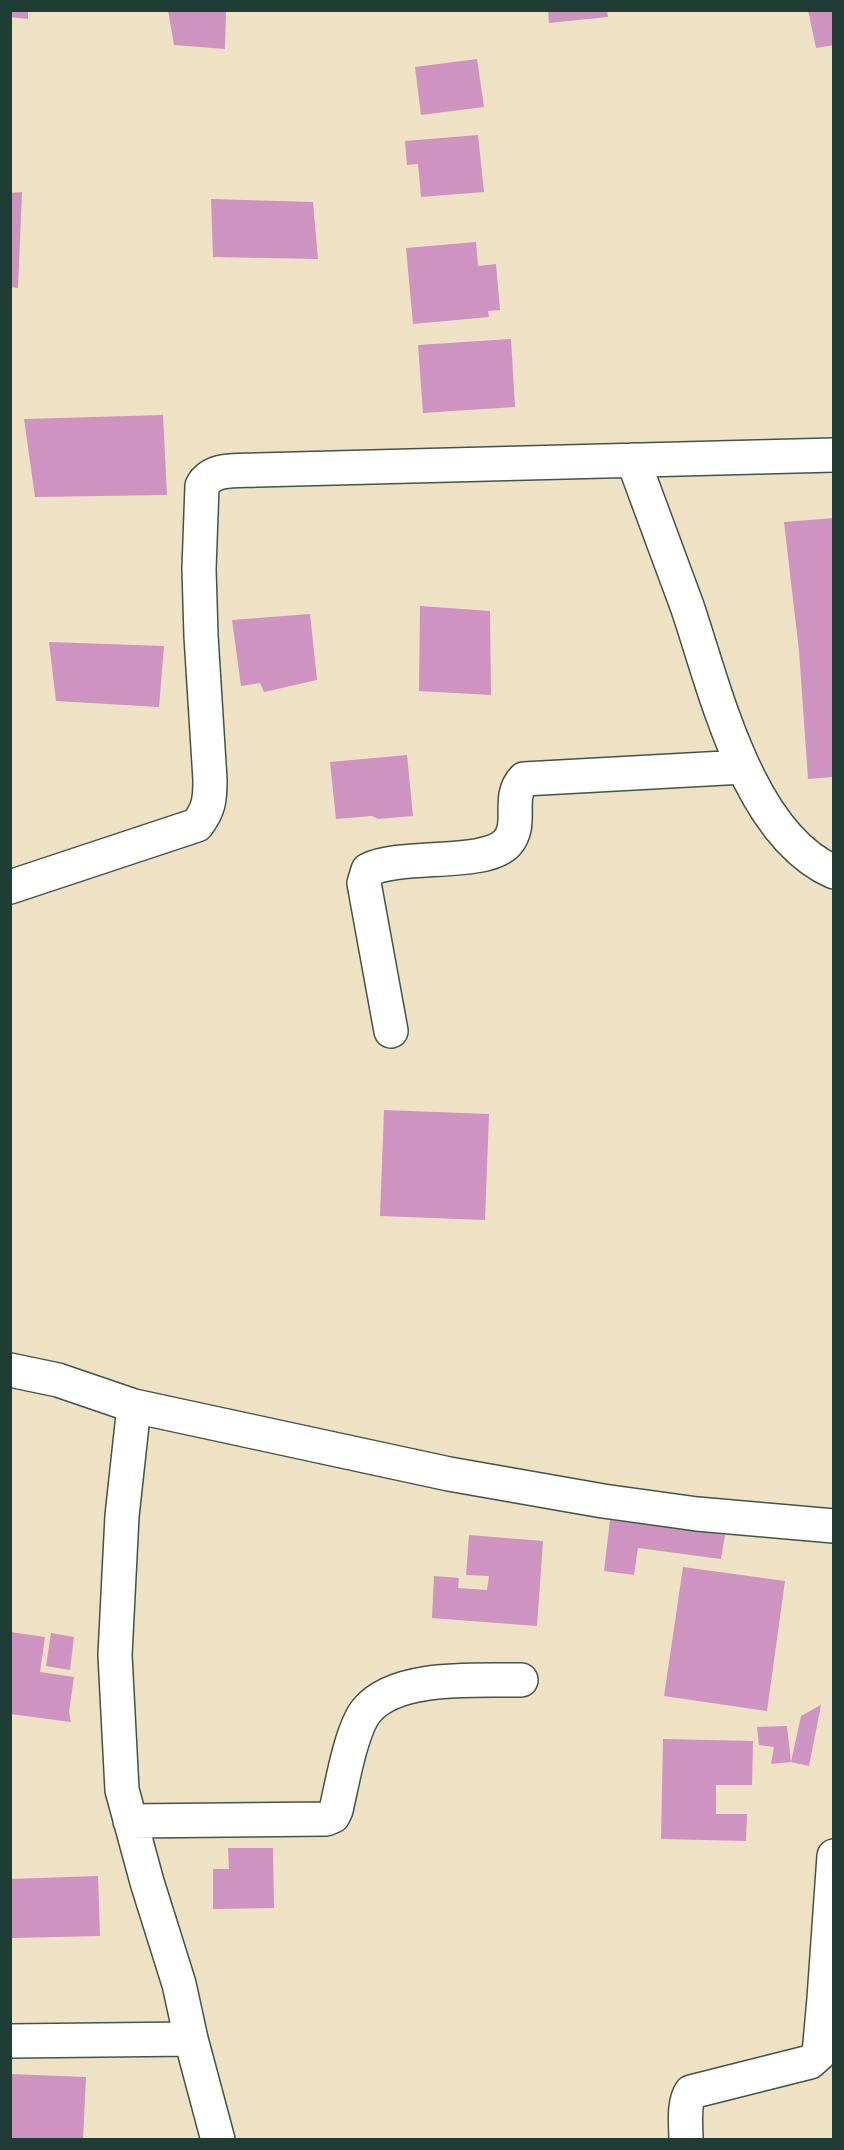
<!DOCTYPE html>
<html>
<head>
<meta charset="utf-8">
<style>
	body { margin:0 }
	#map { position:relative; width:844px; height:2150px; overflow:hidden; background:#efe1c3; font-family:Pangolin,sans-serif }
	canvas { display:block }
	.frame { position:absolute; inset:0; border:12px solid #1f3d34; pointer-events:none }
</style>
</head>
<body>
<div id="map">
<canvas width="844" height="2150"></canvas>
<div class="frame"></div>
</div>
<script>
const c = document.querySelector('canvas').getContext('2d');
c.lineJoin = 'round';
function fillPath(path, color) { c.fillStyle = color; c.fill(path, 'evenodd'); }
function trace(path, color, width, dash) { c.strokeStyle = color; c.lineWidth = width; c.lineCap = dash ? 'butt' : 'round'; c.setLineDash(dash || []); c.stroke(path); }
fillPath(new Path2D(`
	M 10,10 L 28,10 L 28,19 L 10,17 Z
	M 168,10 L 226,10 L 225,49 L 174,45 Z
	M 548,10 L 607,10 L 608,17 L 549,23 Z
	M 808,10 L 834,10 L 834,45 L 816,48 Z
	M 477,59 L 484,107 L 421,115 L 415,67 Z
	M 478,135 L 484,192 L 421,197 L 418,164 L 407,165 L 405,141 Z
	M 22,192 L 18,288 L 10,287 L 10,193 Z
	M 211,199 L 313,202 L 318,259 L 213,257 Z
	M 476,242 L 478,266 L 496,264 L 500,310 L 488,311 L 489,317 L 413,324 L 406,248 Z
	M 511,339 L 515,407 L 423,413 L 418,345 Z
	M 163,415 L 167,495 L 35,497 L 24,419 Z
	M 834,518 L 834,777 L 808,779 L 799,651 L 784,522 Z
	M 420,606 L 490,611 L 491,695 L 419,691 Z
	M 310,614 L 317,680 L 264,692 L 260,683 L 241,686 L 232,620 Z
	M 49,642 L 164,646 L 159,707 L 56,701 Z
	M 407,755 L 413,816 L 378,819 L 372,816 L 336,819 L 330,762 Z
	M 384,1110 L 489,1114 L 485,1220 L 380,1216 Z
	M 610,1520 L 725,1535 L 721,1559 L 638,1548 L 634,1575 L 604,1571 Z
	M 469,1535 L 543,1541 L 537,1626 L 432,1618 L 434,1576 L 459,1578 L 458,1588 L 487,1590 L 489,1576 L 466,1575 Z
	M 683,1567 L 785,1581 L 767,1711 L 664,1696 Z
	M 10,1632 L 45,1637 L 40,1672 L 74,1677 L 69,1712 L 71,1722 L 10,1714 Z
	M 51,1633 L 74,1637 L 70,1670 L 46,1666 Z
	M 821,1705 L 809,1766 L 791,1762 L 801,1716 Z
	M 787,1726 L 791,1762 L 771,1764 L 774,1747 L 759,1745 L 757,1727 Z
	M 663,1739 L 753,1741 L 752,1785 L 716,1785 L 716,1814 L 747,1814 L 746,1841 L 661,1839 Z
	M 228,1848 L 273,1848 L 274,1908 L 213,1909 L 213,1869 L 229,1869 Z
	M 98,1876 L 100,1936 L 12,1938 L 10,1879 Z
	M 10,2074 L 86,2077 L 83,2140 L 10,2140 Z`), '#ce93c1');
const street = new Path2D(`
	M 633,460 C 651,509 669,557 687,606 C 715,688 747,834 834,872
	M 10,887 L 197,825 C 209,809 210,800 210,780 L 201,636 L 199,569 L 202,486 C 212,467 238,471 257,470 L 834,455
	M 391,1031 L 364,883 L 368,870 C 402,853 485,867 507,843 C 524,824 506,798 524,779 L 743,767
	M 10,1370 L 58,1380 L 134,1406 L 449,1474 L 603,1501 L 697,1514 L 834,1526
	M 134,1406 L 122,1516 L 115,1655 L 122,1790 L 147,1882 L 179,1984 L 191,2039 L 218,2140
	M 130,1821 L 326,1819 L 333,1816 L 336,1810 C 342,1785 351,1729 367,1710 C 398,1674 478,1681 521,1680
	M 10,2041 L 191,2039
	M 686,2140 C 686,2126 683,2103 691,2092 L 810,2062 L 819,2054 L 824,1999 L 834,1856`);
trace(street, '#3e5649', 36);
trace(street, '#fff', 33);
</script>
</body>
</html>
